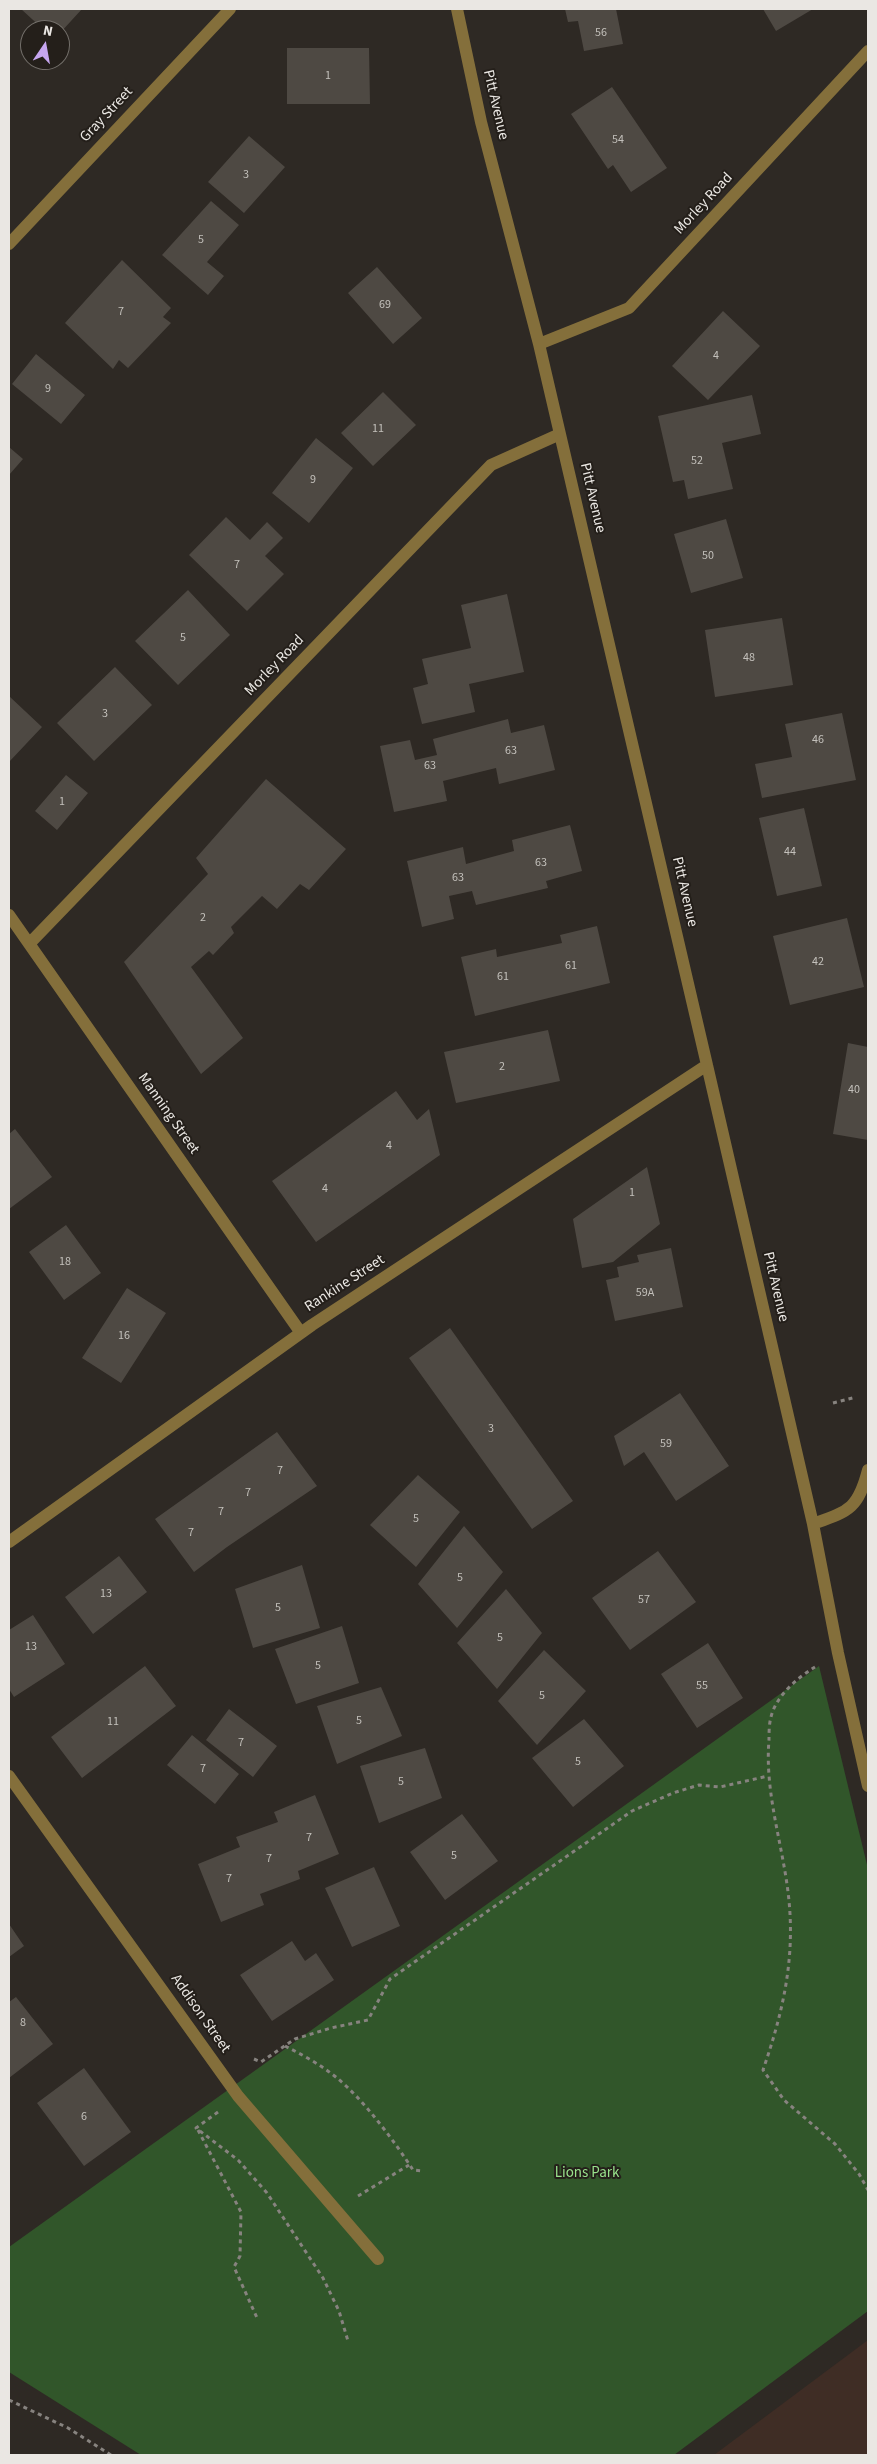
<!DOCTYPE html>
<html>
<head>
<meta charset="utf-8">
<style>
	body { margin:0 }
	#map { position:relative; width:877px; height:2464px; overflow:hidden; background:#2e2924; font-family:"Source Sans 3",sans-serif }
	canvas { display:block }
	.frame { position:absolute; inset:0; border:10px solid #eae7e3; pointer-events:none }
	.north { position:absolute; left:20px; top:20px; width:50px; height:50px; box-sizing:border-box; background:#241f1a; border:1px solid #736f6a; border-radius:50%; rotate:12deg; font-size:14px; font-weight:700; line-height:20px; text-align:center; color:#eae7e3 }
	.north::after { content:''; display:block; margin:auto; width:18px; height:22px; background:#c6a6f0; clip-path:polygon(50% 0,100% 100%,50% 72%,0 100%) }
</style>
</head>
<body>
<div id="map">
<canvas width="877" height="2464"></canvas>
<div class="frame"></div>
<div class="north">N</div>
</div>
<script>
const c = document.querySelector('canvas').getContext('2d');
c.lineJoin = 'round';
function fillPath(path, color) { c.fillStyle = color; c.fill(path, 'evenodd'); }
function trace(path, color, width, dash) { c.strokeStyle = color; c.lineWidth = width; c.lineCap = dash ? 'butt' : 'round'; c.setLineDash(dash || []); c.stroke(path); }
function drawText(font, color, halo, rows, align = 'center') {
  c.font = font + ' "Source Sans 3",sans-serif'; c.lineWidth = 4; c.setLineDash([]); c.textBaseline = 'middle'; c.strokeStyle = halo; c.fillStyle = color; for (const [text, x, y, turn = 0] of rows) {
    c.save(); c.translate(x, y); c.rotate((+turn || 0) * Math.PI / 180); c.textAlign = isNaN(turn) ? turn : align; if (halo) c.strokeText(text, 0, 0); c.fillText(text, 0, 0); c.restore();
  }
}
fillPath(new Path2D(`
	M 868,2340 L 868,2455 L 714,2455 Z`), '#3f2d25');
fillPath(new Path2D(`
	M 819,1666 L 868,1869 L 868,2311 L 674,2455 L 141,2455 L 9,2372 L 9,2247 Z`), '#31562a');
fillPath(new Path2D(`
	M 21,9 L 82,9 L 60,33 L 60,30 L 44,30 Z
	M 565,9 L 616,9 L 623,44 L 584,51 L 578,21 L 568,22 Z
	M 763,9 L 813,9 L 776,31 Z
	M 287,48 L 369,48 L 370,104 L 287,104 Z
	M 612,87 L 667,168 L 631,192 L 613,165 L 608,169 L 571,114 Z
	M 249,136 L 285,167 L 244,213 L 208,182 Z
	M 211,201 L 239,225 L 207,262 L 224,276 L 208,295 L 162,255 Z
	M 122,260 L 171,308 L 163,317 L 171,323 L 128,368 L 119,360 L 113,369 L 65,323 Z
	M 377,267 L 422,318 L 393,344 L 348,293 Z
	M 723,311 L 760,346 L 708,400 L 672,366 Z
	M 36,354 L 85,395 L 61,424 L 12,384 Z
	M 383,392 L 416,425 L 373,466 L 341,433 Z
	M 752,395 L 761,434 L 722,443 L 733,489 L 688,499 L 684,480 L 673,482 L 658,416 Z
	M 316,438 L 353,468 L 309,523 L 272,493 Z
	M 9,447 L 23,459 L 9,475 Z
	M 226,517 L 250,540 L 267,522 L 283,538 L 265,556 L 284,574 L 247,611 L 189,555 Z
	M 726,519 L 743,578 L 691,593 L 674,534 Z
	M 188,590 L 230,635 L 178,685 L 135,641 Z
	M 507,594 L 524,672 L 469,684 L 475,712 L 422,724 L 413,688 L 428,684 L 422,659 L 471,648 L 461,605 Z
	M 782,618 L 793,685 L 715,697 L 705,630 Z
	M 115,667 L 152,705 L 94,761 L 57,723 Z
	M 9,696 L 42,727 L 9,762 Z
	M 842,713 L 856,780 L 762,798 L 755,764 L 792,757 L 785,724 Z
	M 508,719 L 511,733 L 544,725 L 555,770 L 499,784 L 496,768 L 443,781 L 447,801 L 394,812 L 380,746 L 410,740 L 415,760 L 437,755 L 433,739 Z
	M 66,775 L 88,793 L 57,830 L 35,811 Z
	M 266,779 L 346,849 L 309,890 L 300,884 L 277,909 L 262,896 L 231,927 L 234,933 L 213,955 L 209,951 L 191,967 L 243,1038 L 201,1074 L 124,962 L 208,874 L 196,858 Z
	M 804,808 L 822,886 L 777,896 L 759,818 Z
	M 570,825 L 582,871 L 546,881 L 548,888 L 476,905 L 472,891 L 449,896 L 454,919 L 422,927 L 407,861 L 463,847 L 466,864 L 514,851 L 512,840 Z
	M 847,918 L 864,987 L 790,1005 L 773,936 Z
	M 597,926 L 610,983 L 475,1016 L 461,957 L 496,949 L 497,957 L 562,943 L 560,935 Z
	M 548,1030 L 560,1081 L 456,1103 L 444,1052 Z
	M 848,1043 L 868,1047 L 868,1140 L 833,1134 Z
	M 396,1091 L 417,1120 L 429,1109 L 440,1155 L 316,1242 L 272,1181 Z
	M 15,1129 L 52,1177 L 9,1209 L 9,1134 Z
	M 647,1167 L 660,1224 L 613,1262 L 582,1268 L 573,1219 Z
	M 66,1225 L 101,1273 L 64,1300 L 29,1252 Z
	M 671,1248 L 683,1307 L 615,1321 L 606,1280 L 619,1277 L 617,1267 L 639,1262 L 637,1255 Z
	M 127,1288 L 166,1313 L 121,1383 L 82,1358 Z
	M 450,1328 L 573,1501 L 532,1529 L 409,1358 Z
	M 680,1393 L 729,1466 L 676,1501 L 644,1452 L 624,1466 L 614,1436 Z
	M 277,1432 L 317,1486 L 227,1547 L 194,1572 L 155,1519 Z
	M 418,1475 L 460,1512 L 416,1567 L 370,1525 Z
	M 464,1526 L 503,1572 L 457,1628 L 418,1584 Z
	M 658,1551 L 696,1602 L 630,1650 L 592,1598 Z
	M 119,1556 L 147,1592 L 93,1634 L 65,1597 Z
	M 302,1565 L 320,1628 L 253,1648 L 235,1589 Z
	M 506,1589 L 542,1633 L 497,1689 L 457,1643 Z
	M 33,1615 L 65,1664 L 14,1697 L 9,1689 L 9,1630 Z
	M 342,1626 L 359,1683 L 296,1704 L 275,1649 Z
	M 708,1643 L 743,1698 L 697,1728 L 661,1674 Z
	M 544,1650 L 586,1691 L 537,1745 L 498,1701 Z
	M 145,1666 L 176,1706 L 82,1778 L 51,1737 Z
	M 381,1687 L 402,1736 L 337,1764 L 317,1706 Z
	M 229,1709 L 277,1746 L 253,1777 L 206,1740 Z
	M 584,1719 L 624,1766 L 573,1807 L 532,1758 Z
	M 192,1735 L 239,1774 L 215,1804 L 167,1765 Z
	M 425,1748 L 442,1798 L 379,1823 L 360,1766 Z
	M 315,1795 L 339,1854 L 298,1871 L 300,1879 L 260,1894 L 264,1905 L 221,1922 L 198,1864 L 240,1847 L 236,1837 L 278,1822 L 274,1812 Z
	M 462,1814 L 498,1861 L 445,1900 L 410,1852 Z
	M 374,1867 L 400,1926 L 352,1947 L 325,1888 Z
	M 9,1924 L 24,1946 L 9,1957 Z
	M 292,1941 L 305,1961 L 316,1953 L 334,1980 L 272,2021 L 240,1975 Z
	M 16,1997 L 53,2044 L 9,2078 L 9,2002 Z
	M 84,2068 L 131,2132 L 84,2166 L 37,2103 Z`), '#4e4943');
trace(new Path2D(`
	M 833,1403 L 856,1397
	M 815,1667 C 797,1678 776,1696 771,1717 C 769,1724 769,1733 769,1740 C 764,1799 787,1855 790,1914 C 793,1969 781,2018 763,2070 L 784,2100 L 835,2144 L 859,2174 L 868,2190
	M 285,2046 C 303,2055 321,2065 337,2078 C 363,2099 395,2142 413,2170 L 423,2171
	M 254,2059 L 261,2062 L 295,2039 L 331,2028 L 368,2020 L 390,1979 L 632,1811 L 673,1793 L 699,1785 L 720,1787 L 768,1776
	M 218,2112 L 196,2128 L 238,2160 L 267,2193 L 323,2278 L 339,2311 L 348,2341
	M 198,2130 L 241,2212 L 240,2256 L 234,2267 L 258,2320
	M 358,2196 L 409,2165
	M 9,2400 L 68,2428 L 111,2455`), '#87837f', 3, [4, 4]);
trace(new Path2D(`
	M 457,9 L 481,122 L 539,344 L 707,1065 L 813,1524 L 838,1653 L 868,1786
	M 9,244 L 230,9
	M 539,344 L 629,308 L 868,51
	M 9,915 L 301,1333
	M 29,944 L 491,465 L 560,434
	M 813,1524 C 849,1511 858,1509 868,1470
	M 9,1542 L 312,1325 L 707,1065
	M 9,1776 L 238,2096 L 378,2259`), '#846f3b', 12);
drawText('12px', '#c3c0bb', null, [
	["56",601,33],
	["1",328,76],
	["54",618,140],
	["3",246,175],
	["5",201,240],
	["69",385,305],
	["7",121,312],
	["4",716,356],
	["9",48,389],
	["11",378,429],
	["52",697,461],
	["9",313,480],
	["50",708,556],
	["7",237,565],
	["5",183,638],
	["48",749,658],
	["3",105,714],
	["46",818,740],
	["63",511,751],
	["63",430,766],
	["1",62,802],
	["44",790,852],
	["63",541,863],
	["63",458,878],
	["2",203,918],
	["42",818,962],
	["61",571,966],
	["61",503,977],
	["2",502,1067],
	["40",854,1090],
	["4",389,1146],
	["4",325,1189],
	["1",632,1193],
	["18",65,1262],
	["59A",645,1293],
	["16",124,1336],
	["3",491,1429],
	["59",666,1444],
	["7",280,1471],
	["7",248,1493],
	["7",221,1512],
	["5",416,1519],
	["7",191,1533],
	["5",460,1578],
	["13",106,1594],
	["57",644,1600],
	["5",278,1608],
	["5",500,1638],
	["13",31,1647],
	["5",318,1666],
	["55",702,1686],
	["5",542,1696],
	["5",359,1721],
	["11",113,1722],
	["7",241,1743],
	["5",578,1762],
	["7",203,1769],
	["5",401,1782],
	["7",309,1838],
	["5",454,1856],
	["7",269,1859],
	["7",229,1879],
	["8",23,2023],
	["6",84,2117]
]);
drawText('15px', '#eae7e3', '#241f1a', [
	["Pitt Avenue",495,105,77],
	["Gray Street",107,115,-47],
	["Morley Road",704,204,-47],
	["Pitt Avenue",592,498,77],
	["Morley Road",275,666,-46],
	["Pitt Avenue",684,892,77],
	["Manning Street",168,1114,55],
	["Rankine Street",345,1284,-33],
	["Pitt Avenue",775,1287,77],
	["Addison Street",200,2014,55]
]);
drawText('15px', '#99e28c', '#241f1a', [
	["Lions Park",587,2174]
]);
</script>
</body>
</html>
